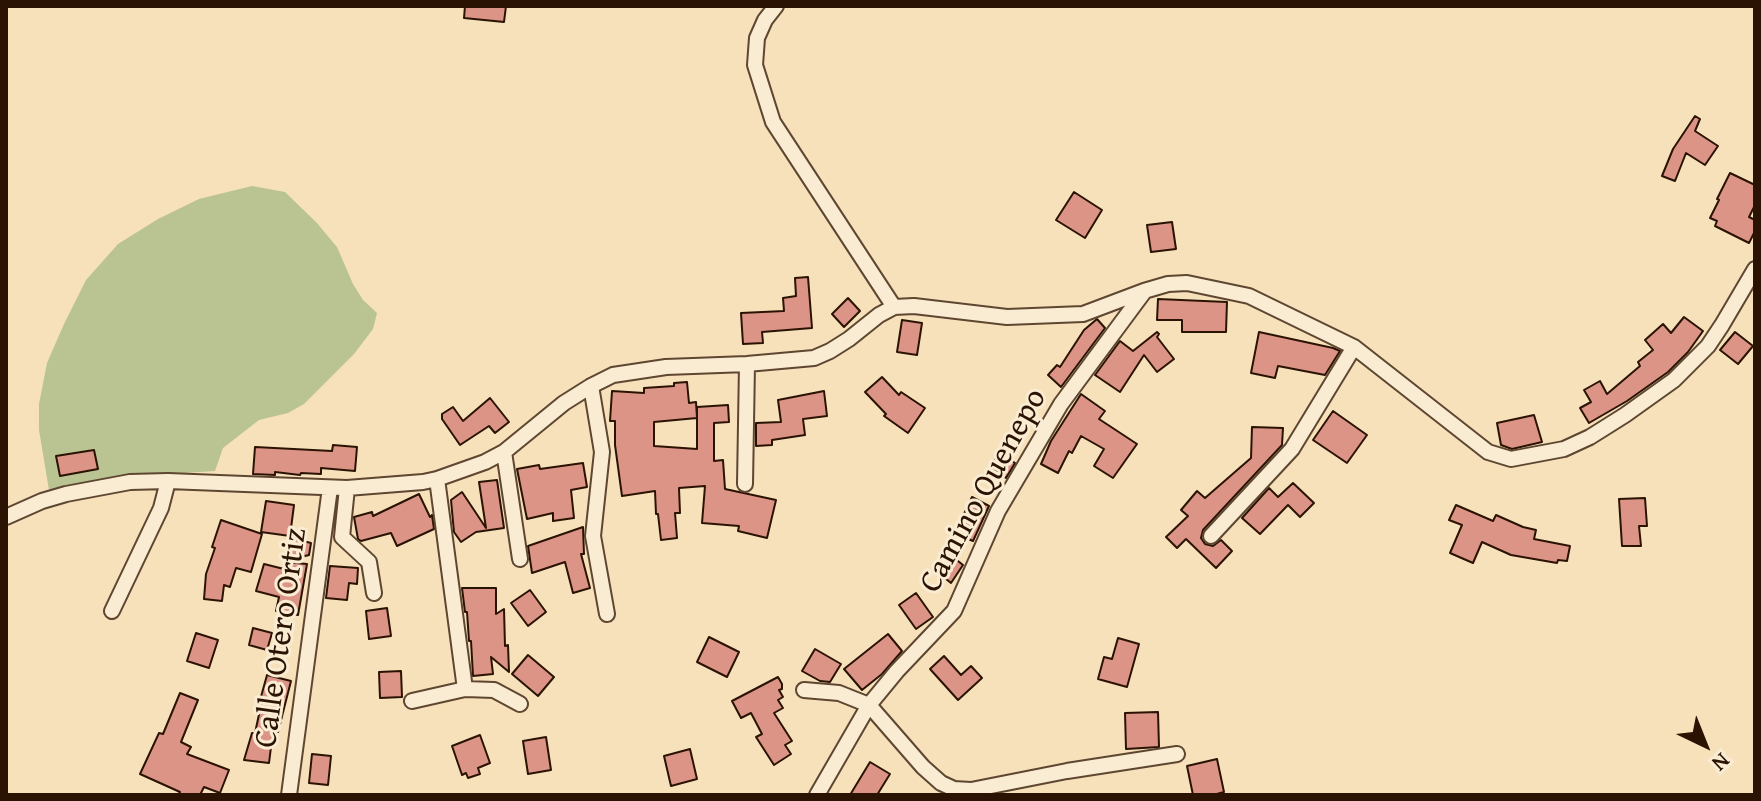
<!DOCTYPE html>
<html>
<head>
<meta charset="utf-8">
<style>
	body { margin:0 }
	#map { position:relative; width:1761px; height:801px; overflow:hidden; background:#f6e1bb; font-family:"Gentium Book Plus",serif }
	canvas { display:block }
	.frame { position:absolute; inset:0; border:8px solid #2b1303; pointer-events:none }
	.north { position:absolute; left:1665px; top:705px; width:80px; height:80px; -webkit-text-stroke:6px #f9ecd3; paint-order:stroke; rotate:137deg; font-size:22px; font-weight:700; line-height:32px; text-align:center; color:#2b1303 }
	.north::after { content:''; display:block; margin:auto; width:28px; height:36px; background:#2b1303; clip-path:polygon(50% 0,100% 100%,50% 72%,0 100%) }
</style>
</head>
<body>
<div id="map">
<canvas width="1761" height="801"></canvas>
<div class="frame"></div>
<div class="north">N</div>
</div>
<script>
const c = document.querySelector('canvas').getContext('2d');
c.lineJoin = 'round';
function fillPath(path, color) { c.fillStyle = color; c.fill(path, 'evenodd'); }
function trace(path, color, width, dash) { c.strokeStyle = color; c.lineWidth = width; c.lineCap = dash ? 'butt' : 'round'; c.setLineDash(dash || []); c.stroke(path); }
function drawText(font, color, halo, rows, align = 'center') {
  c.font = font + ' "Gentium Book Plus",serif'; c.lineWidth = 6; c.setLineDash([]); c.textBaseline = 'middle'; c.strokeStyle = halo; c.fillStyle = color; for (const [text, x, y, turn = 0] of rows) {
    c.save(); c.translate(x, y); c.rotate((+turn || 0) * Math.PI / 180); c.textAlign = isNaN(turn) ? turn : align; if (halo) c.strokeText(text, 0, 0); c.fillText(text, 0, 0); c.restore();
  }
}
fillPath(new Path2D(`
	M 252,186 L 285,192 L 316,222 L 337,247 L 353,284 L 363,300 L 377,313 L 373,329 L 354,354 L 304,404 L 288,413 L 259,420 L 223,448 L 215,471 L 107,478 L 49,490 L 39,430 L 39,404 L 47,363 L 64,324 L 86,280 L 118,244 L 158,219 L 199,199 Z`), '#bac392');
const building = new Path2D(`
	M 465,6 L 506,6 L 504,22 L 464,18 Z
	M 1695,116 L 1700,119 L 1695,131 L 1718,146 L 1705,165 L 1686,153 L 1675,181 L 1662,176 L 1673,149 Z
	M 1730,173 L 1755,185 L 1755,205 L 1749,217 L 1755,220 L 1755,231 L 1749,243 L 1715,226 L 1717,221 L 1710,218 L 1719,200 L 1717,199 Z
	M 1074,192 L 1102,210 L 1085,238 L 1056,220 Z
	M 1172,222 L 1176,249 L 1151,252 L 1147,225 Z
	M 808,277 L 812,328 L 762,332 L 763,343 L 743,344 L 741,313 L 784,311 L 783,298 L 796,296 L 795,278 Z
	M 848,298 L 860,311 L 844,327 L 832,314 Z
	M 1158,299 L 1227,302 L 1226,332 L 1182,332 L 1182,320 L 1157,320 Z
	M 1684,317 L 1703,331 L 1688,352 L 1668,372 L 1627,401 L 1589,423 L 1580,408 L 1591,402 L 1584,390 L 1600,381 L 1607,394 L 1640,366 L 1638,362 L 1653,350 L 1645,340 L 1663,324 L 1671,333 Z
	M 1097,319 L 1105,328 L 1061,387 L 1048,375 L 1057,365 L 1060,367 L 1084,330 Z
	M 902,320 L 922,323 L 917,355 L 897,352 Z
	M 1157,332 L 1159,334 L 1157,337 L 1174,359 L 1157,372 L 1144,355 L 1120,392 L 1095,375 L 1120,341 L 1133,351 Z
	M 1259,332 L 1333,348 L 1340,351 L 1325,375 L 1278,366 L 1275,378 L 1251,373 Z
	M 1735,332 L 1753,346 L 1738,364 L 1720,350 Z
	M 882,377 L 899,395 L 901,392 L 925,408 L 908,433 L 884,416 L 886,414 L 865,392 Z
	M 687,382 L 689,403 L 696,402 L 697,418 L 654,422 L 654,446 L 697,449 L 697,407 L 728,405 L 729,422 L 714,423 L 714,461 L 723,460 L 725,489 L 776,500 L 767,538 L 738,531 L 739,526 L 702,523 L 705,486 L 679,488 L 680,513 L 675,513 L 677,538 L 661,540 L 658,514 L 656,514 L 655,491 L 622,496 L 615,445 L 615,421 L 610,421 L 612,391 L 644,393 L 644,388 L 674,386 L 674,383 Z
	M 824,391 L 827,416 L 803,419 L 805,435 L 772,440 L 772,445 L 756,446 L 756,423 L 781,422 L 778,400 Z
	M 1081,394 L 1105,411 L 1099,419 L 1137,444 L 1113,478 L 1094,466 L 1104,449 L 1081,436 L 1072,453 L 1069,451 L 1058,473 L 1041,464 L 1051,441 Z
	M 490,398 L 509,422 L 495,433 L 489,426 L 460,445 L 442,419 L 442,414 L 453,407 L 463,421 Z
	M 1333,411 L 1367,435 L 1347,463 L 1313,440 Z
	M 1534,415 L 1542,442 L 1512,449 L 1501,445 L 1497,423 Z
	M 1252,427 L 1283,428 L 1282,445 L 1203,530 L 1201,538 L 1205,544 L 1213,546 L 1221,540 L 1232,551 L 1216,568 L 1186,539 L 1177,548 L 1166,537 L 1188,516 L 1181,510 L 1197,491 L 1205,498 L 1251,458 Z
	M 333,445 L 357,447 L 355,471 L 321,468 L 321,474 L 301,473 L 300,475 L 275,472 L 275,475 L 253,474 L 255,447 L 332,451 Z
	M 94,450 L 98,469 L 60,476 L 56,456 Z
	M 1000,453 L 1015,463 L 1006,478 L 990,466 Z
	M 583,463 L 587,487 L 571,490 L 574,518 L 553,521 L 553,513 L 527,519 L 517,469 L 539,465 L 540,469 Z
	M 497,480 L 504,528 L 476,532 L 461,542 L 454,532 L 451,500 L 462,492 L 486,528 L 479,482 Z
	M 1293,483 L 1314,503 L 1300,517 L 1288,505 L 1260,534 L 1242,518 L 1269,488 L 1278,497 Z
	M 419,494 L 430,517 L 432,515 L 434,529 L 397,546 L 391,533 L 361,541 L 358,539 L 354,517 L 372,512 L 373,516 Z
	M 972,497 L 989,506 L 973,541 L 957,534 L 957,529 Z
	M 1645,498 L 1647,526 L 1639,526 L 1641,546 L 1622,546 L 1619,499 Z
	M 266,501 L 294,505 L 290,536 L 261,532 Z
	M 1456,505 L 1493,521 L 1496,515 L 1523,527 L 1536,530 L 1534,539 L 1570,546 L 1567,561 L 1558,560 L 1557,563 L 1511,555 L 1482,542 L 1473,563 L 1450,553 L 1462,525 L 1449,520 Z
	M 221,520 L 262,534 L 251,572 L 236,568 L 230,587 L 224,585 L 222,601 L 204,599 L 206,574 L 215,548 L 212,547 Z
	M 583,527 L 584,554 L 581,554 L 590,588 L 573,593 L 565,562 L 532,573 L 528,546 Z
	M 291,538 L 311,543 L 309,555 L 286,561 Z
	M 948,553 L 963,565 L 951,583 L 935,570 Z
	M 286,562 L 307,564 L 298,615 L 276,611 L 279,597 L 256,591 L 264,564 L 284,569 Z
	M 330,566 L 358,568 L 357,584 L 349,583 L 347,600 L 326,598 Z
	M 462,588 L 496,588 L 496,614 L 504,609 L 505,646 L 508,645 L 509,672 L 491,657 L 493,674 L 473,676 L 471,641 L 469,641 L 467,612 L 465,612 Z
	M 530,590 L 546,612 L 528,626 L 511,603 Z
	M 916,593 L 933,617 L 916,629 L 899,605 Z
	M 387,608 L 391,636 L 369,639 L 366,611 Z
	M 253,628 L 272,633 L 267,650 L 249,645 Z
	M 196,633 L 218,640 L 209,668 L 187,661 Z
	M 888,634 L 902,651 L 882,674 L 862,690 L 844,669 Z
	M 709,637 L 739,652 L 727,677 L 697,662 Z
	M 1118,638 L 1139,644 L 1127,687 L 1098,679 L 1104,657 L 1112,659 Z
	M 815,649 L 841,664 L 830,682 L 820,681 L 802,671 Z
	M 528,655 L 554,677 L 538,696 L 512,674 Z
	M 944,656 L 961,675 L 971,666 L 982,678 L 958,700 L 930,669 Z
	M 401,671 L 402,697 L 380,698 L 379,672 Z
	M 267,675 L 291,681 L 278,732 L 273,731 L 269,763 L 244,760 L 252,733 L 255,733 L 261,705 L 259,704 Z
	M 778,677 L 782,684 L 782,689 L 779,690 L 783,697 L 778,700 L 783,708 L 774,713 L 792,741 L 785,745 L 791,754 L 774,765 L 756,737 L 762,734 L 751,713 L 741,718 L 732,701 Z
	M 180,693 L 198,700 L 181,742 L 191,747 L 187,754 L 229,770 L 220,793 L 204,787 L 200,795 L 178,795 L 180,792 L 140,774 L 159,733 L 163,734 Z
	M 1158,712 L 1159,747 L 1126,749 L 1125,713 Z
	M 480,735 L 490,763 L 478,768 L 480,774 L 468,778 L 466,773 L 462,775 L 452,746 Z
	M 546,737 L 551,770 L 528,774 L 523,741 Z
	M 690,749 L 697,779 L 671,786 L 664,756 Z
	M 312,754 L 331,756 L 328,785 L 309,783 Z
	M 1217,759 L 1224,792 L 1213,795 L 1193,795 L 1187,766 Z
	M 870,762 L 890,774 L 877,795 L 850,795 Z`);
fillPath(building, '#dc9487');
trace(building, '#2b1303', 2);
const minor = new Path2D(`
	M 776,6 L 765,20 L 757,38 L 755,65 L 773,122 L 894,307
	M 591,386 L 602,452 L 593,536 L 607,614
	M 504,452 L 520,559
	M 437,479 L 465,689
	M 745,484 L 747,364
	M 347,488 L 342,537 L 369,562 L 374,593
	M 6,517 L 42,501 L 66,494 L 130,482 L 168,481 L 347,488 L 423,482 L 437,479 L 485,462 L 504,452 L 564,403 L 591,386 L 613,375 L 666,367 L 747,364 L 814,358 L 830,351 L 849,339 L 879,315 L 894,307 L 914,306 L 1007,317 L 1083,314 L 1144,291 L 1168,284 L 1187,283 L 1249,296 L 1354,347 L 1488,452 L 1511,459 L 1564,449 L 1590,437 L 1625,415 L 1674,380 L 1708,346 L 1722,325 L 1755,269
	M 1211,536 L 1292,449 L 1354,347
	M 112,611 L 161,508 L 168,481
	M 804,690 L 839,693 L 869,705 L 923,767 L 941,783 L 954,789 L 971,790 L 1067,771 L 1177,754
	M 412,701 L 465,689 L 494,690 L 520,704
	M 289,795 L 330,488
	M 817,795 L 869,705 L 897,671 L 954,611 L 998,511 L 1061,404 L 1144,292`);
trace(minor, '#5e4631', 18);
trace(minor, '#f9ecd3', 14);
drawText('32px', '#2b1303', '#f9ecd3', [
	["Camino Quenepo",984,491,-61],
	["Calle Otero Ortiz",282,638,-82]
]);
</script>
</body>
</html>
